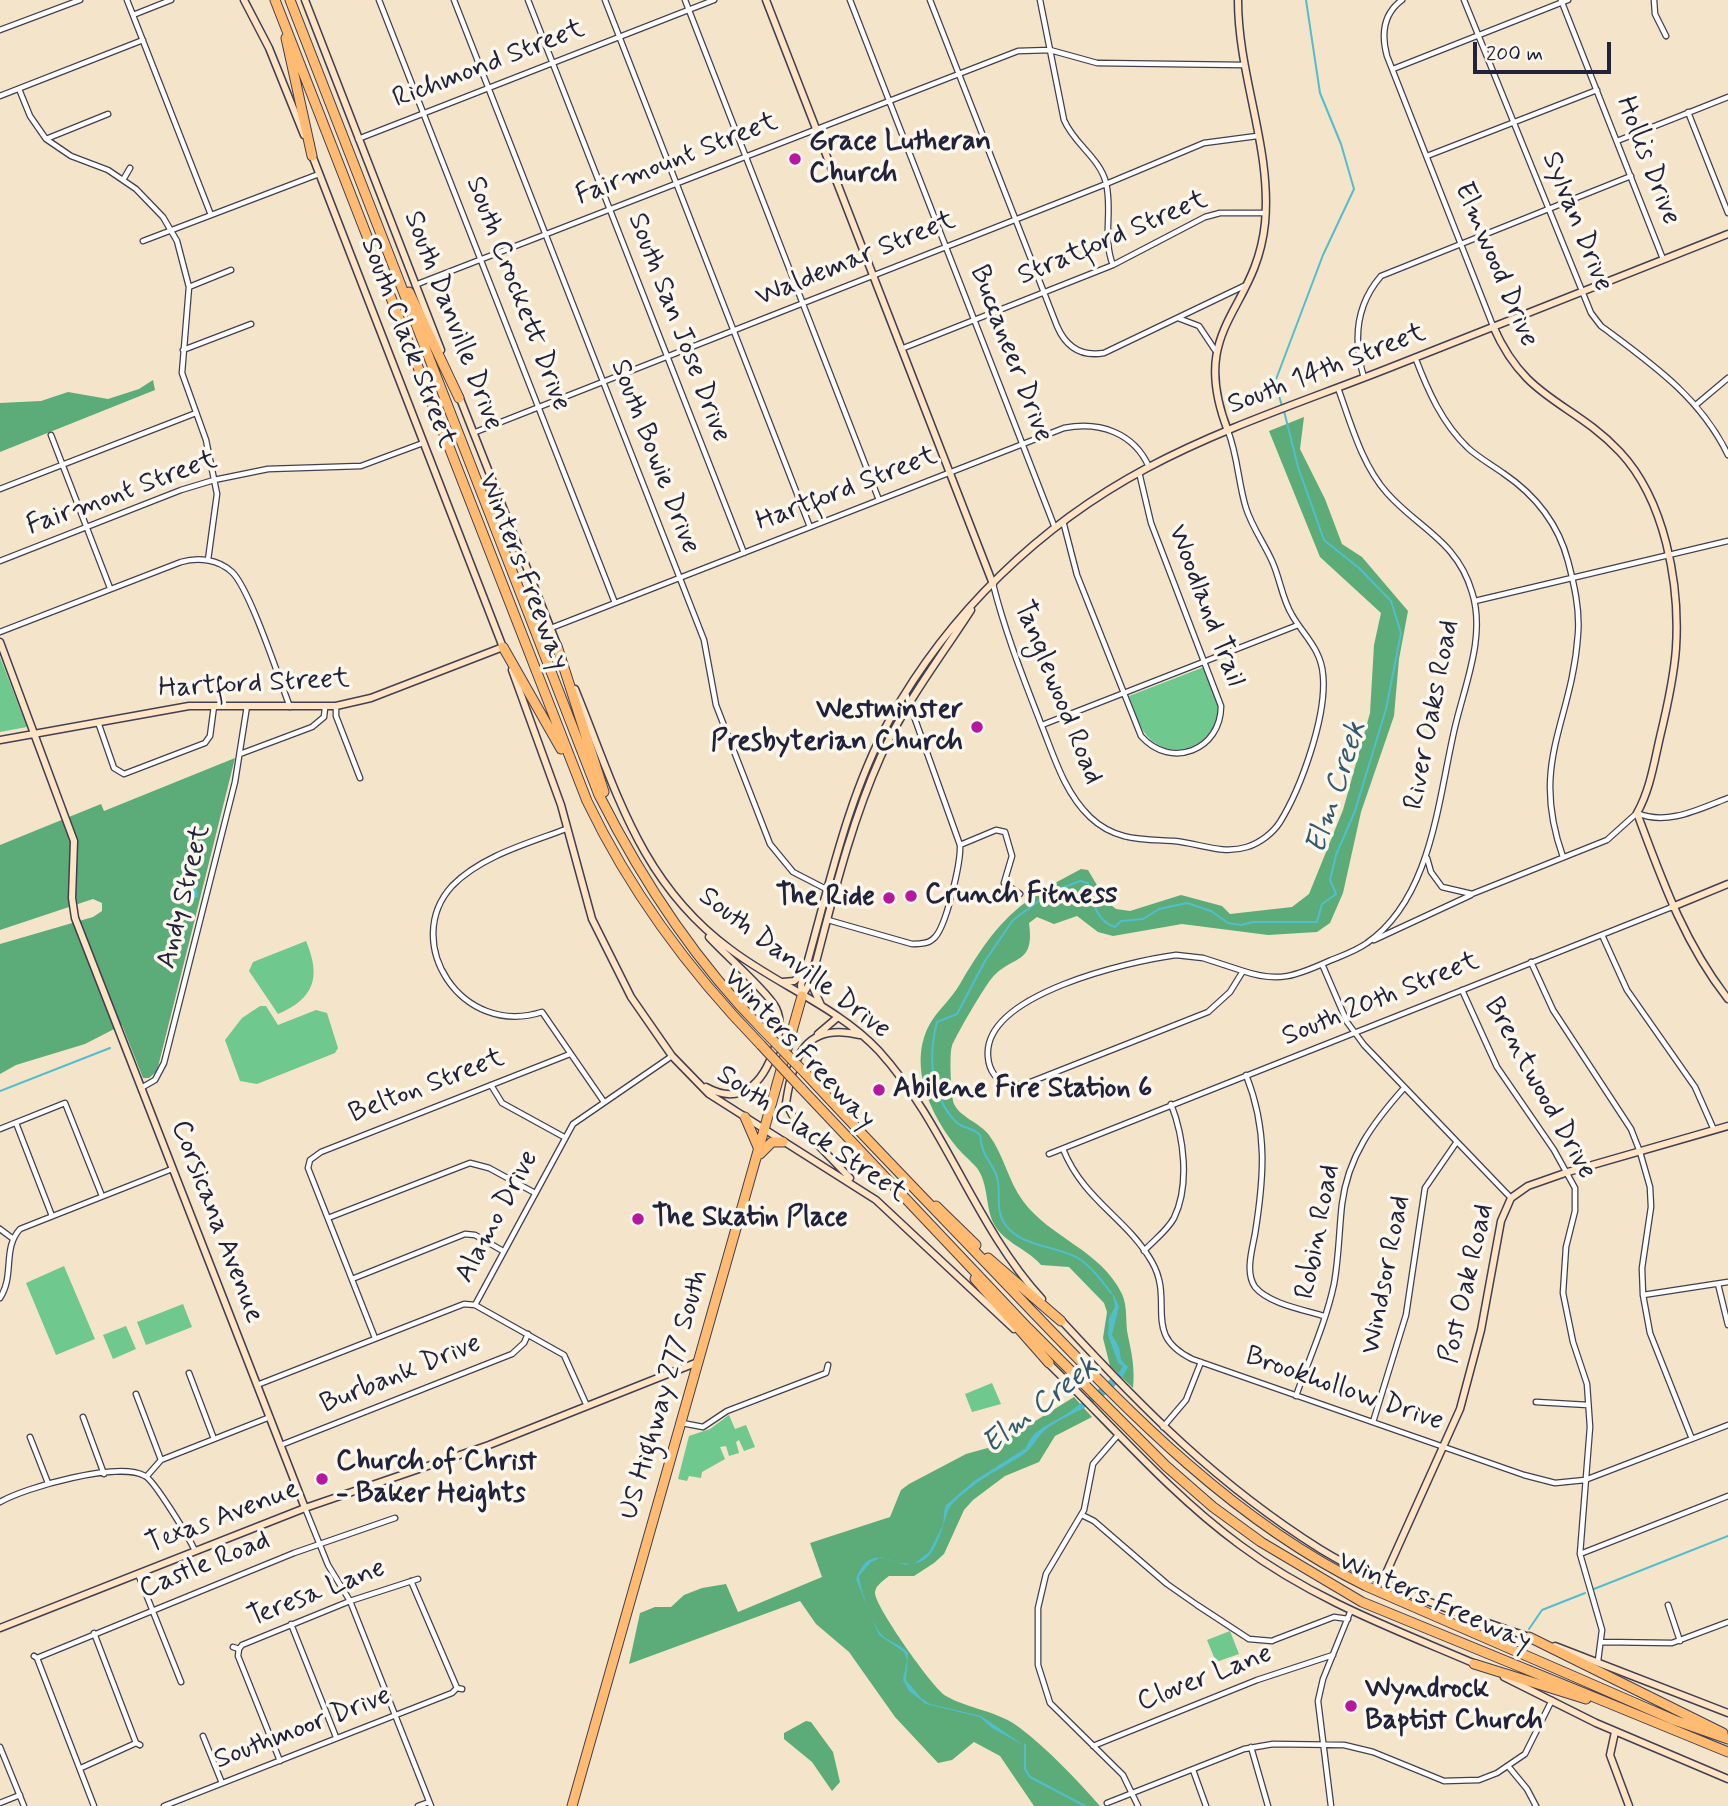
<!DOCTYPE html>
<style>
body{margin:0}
#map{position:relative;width:1728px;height:1806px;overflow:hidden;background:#f4e4ca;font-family:Mynerve,sans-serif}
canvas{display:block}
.scale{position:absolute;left:1473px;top:42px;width:138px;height:32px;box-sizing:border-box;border:4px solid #22223b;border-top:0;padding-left:9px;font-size:21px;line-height:24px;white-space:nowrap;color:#22223b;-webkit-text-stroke:5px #fbf7ec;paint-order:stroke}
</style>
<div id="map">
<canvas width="1728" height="1806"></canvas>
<div class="scale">200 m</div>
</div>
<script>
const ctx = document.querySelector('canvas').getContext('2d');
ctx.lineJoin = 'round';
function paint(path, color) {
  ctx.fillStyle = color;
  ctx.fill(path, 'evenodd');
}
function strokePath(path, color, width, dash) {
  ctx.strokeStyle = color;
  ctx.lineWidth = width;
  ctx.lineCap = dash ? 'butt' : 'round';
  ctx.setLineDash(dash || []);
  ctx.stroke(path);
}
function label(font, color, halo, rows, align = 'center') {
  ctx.font = font + ' Mynerve,sans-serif';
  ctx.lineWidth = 7;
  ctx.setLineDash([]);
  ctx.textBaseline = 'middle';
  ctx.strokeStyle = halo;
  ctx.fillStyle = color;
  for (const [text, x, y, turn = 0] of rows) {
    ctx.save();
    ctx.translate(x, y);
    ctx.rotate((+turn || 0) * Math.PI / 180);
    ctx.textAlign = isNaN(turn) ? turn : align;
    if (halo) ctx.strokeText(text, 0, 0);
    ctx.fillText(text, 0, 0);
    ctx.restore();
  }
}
paint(new Path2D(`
 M0,657L27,727L0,732Z
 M1204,667C1209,679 1218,694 1218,708C1218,742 1178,763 1151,740C1139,730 1135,711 1129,696Z
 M306,941C321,977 315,998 278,1014L249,971L253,962Z
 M260,1006H266L278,1025L316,1010L327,1013L338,1048L335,1053L257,1084L240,1081L225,1040L242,1018Z
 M64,1266L95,1339L56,1355L26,1283Z
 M183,1304L192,1327L146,1345L137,1322Z
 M126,1326L136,1349L113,1359L103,1335Z
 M992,1383L1001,1404L972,1412L965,1394Z
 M729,1415L735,1429L746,1425L755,1447L744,1451L739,1440L736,1442L739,1453L729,1456L726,1446L720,1447L725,1459L702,1472L701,1478L689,1476L687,1481L678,1479L689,1436L710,1429Z
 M1230,1631L1239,1654L1216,1662L1207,1640Z`), '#6fc88e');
paint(new Path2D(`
 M153,380L155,390L0,452V403L41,401L68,392L108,399L139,389Z
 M1304,417L1300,449L1325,499L1342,544L1362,557L1408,611L1399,659L1394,716L1361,812L1343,893L1330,923L1317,932L1268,935L1182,924L1113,936L1098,932L1077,916L1054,924L1037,917L1029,923C1035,966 1013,954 992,978C986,984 955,1037 952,1046C949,1053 951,1097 954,1104C960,1117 980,1123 989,1135C1004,1155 1008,1181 1023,1201C1050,1238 1101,1250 1122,1294C1128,1307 1125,1323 1128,1336C1132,1354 1135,1370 1133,1388L1110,1366L1103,1338L1107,1312L1104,1303L1069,1267L1041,1265C1028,1249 1004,1243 994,1224C985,1207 989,1185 977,1168C970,1160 961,1153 955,1145C929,1112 907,1062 931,1022C939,1009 952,998 960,984C998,920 1016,903 1081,869L1088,870L1107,902L1116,909L1130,911L1181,895L1222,906L1230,914L1292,907L1309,894L1343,810L1370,713L1374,645L1381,613L1320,557L1269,431Z
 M235,758L157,1071L149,1078H143L122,1025L85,1044L16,1065L0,1074V944L93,917L102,911V903L93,899L0,930V845L101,804L104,811Z
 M1074,1397L1092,1417L1055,1436L1039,1462L1005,1476L973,1500L964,1510L944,1554L934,1563L914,1576H889C884,1580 876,1585 875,1592C873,1604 934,1690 946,1696C968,1709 999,1711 1020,1728C1049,1750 1076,1779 1100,1806H1034L1000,1756L974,1742L952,1760L938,1763L895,1717L849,1652L816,1624L800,1601L629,1664L640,1613L655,1607H671L684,1595L702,1588L726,1584L738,1612L822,1577L810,1543L890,1517L901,1490L909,1484L966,1454L995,1446Z
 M806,1721L811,1722L833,1752L840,1782L832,1791L812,1762L784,1739V1733Z`), '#5bac79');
paint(new Path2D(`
 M183,880L197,889L198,897L191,900L175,896L173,886Z
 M1112,1292L1119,1306L1112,1335L1119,1347L1121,1360L1128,1367C1110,1403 1077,1408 1049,1427C1038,1434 1034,1447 1024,1454C1008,1465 990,1473 974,1485C967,1491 951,1502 948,1511C935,1550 931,1577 882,1557L871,1562L859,1576C860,1589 873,1624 881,1634C889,1643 900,1643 908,1653L906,1680L921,1698L930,1704L981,1716L1025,1746L992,1728L980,1717L926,1704L909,1691L903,1680L907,1660L904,1652L879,1635L856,1579C867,1549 883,1557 906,1565L915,1563L929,1552L943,1525L945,1506L974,1481L1026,1448C1034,1426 1056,1423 1072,1410C1088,1398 1104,1385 1120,1371L1123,1366L1118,1363L1108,1335L1109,1319L1115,1306Z`), '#52becc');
strokePath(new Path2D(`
 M1282,406L1275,382L1323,255L1354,189L1341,144L1320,93L1306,0
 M0,1091L110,1048
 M1111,1293C1103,1282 1091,1266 1078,1258C1055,1245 1017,1247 1003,1221C995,1206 1002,1189 996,1174C988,1156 983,1158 980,1135C973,1127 963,1129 956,1122C930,1095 928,1057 937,1022L957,1014L985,961L1013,920L1051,892L1080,881L1088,883C1093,900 1095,921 1115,927L1121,921L1143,919L1159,909L1187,903L1211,911L1228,923L1241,925L1253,922H1317L1322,904L1336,894L1330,880L1336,855L1355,811L1386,709L1401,633L1391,601L1359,568L1324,540L1298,467L1284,411
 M1594,1589L1728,1536
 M1529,1629L1542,1610L1585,1593
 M1025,1745V1769L1030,1777L1085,1806`), '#52becc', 2);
const street = new Path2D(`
 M127,0L211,215
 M379,0L615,603
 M454,0L704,640L716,705L770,844L793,872L828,890L831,900
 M528,0L744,553
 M605,0L810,527
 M685,0L879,500
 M850,0L1055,528
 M930,0L1057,326C1066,347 1081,357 1104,353L1244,286
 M1040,0L1064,120C1074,144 1100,158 1106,183C1113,211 1102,238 1113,265
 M1402,0C1383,14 1381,34 1387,56L1493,326
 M1464,0L1591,313L1601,326C1652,364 1700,397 1728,455
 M1561,0L1663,259
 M1654,0L1655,14L1666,36
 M133,15L171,0
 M0,30L80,0
 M1393,69L1568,0
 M19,89L30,116L46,139L71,156L108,170L136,189L163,217L177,241L189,287L182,373L206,440L217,494L208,560
 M0,96L143,40
 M1688,112L1728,213
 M46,139L108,114
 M358,139L714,0
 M1617,141L1728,97
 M1427,156L1597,90
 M123,180L130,168
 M143,241L319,174
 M415,285L1018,51L1050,50L1097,63L1243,65
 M189,287L231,270
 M1178,318L1199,326L1215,350
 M901,349L1113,265L1205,217L1220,213H1266
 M183,350L251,324
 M1415,357C1428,391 1442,423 1468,448C1479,458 1492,465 1503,473C1534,494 1558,523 1568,561C1574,584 1580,609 1578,634C1572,724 1529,761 1563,857
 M1364,378C1353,341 1355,306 1381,276L1631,176
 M1697,404L1728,378
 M473,433L1106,184L1204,143L1257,136
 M51,435L110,588
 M0,489L196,413
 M1063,521L1077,575L1141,736C1171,770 1221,750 1221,706L1151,523L1139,472
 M0,561L181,490L214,480L268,469L361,466L423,443
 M993,584C1005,632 1023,677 1041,724C1054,756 1064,792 1090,817C1115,841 1142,839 1174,841C1199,843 1221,855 1247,847C1260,843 1273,833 1280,822C1301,788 1327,716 1323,675C1321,649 1304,636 1292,615C1282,599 1280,578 1272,561C1264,543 1252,527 1246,508C1238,482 1238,457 1228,431
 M1475,601L1728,541
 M551,628L1064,428C1100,421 1134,433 1149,467
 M0,632L181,562C198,557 218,559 232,572C250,589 279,679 290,707
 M336,706V716L360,778
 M98,722L114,768L124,774L205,743L210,736L214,706
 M1042,725L1298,625
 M240,754L312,727L324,717L325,708
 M566,829C529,843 481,856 452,886C401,942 461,1038 542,1012L604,1102
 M960,845L996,830L1005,832L1012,856L1004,883L1020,894
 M1427,858L1431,872L1442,887L1472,894L1607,840L1637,813C1667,826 1699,809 1728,798
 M828,920L912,944C919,944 928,944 933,939C946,930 961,861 960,845L906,694
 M1602,935L1627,990L1695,1087L1714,1130
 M1374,940L1471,895
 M1176,955L1203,958L1243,971L1230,992L1208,1012L1028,1083L1009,1086C996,1080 989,1071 988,1057C982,994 1131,961 1176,955Z
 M1531,962L1553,1010L1631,1129L1640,1152L1650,1187L1651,1207L1642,1268L1643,1295L1650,1333L1692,1439
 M1322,964L1347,1022L1364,1045L1511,1198
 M1243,971C1278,983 1296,976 1329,961C1341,956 1356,951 1367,943C1432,898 1438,799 1455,727C1465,684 1486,636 1472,592C1457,541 1419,529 1387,493C1362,465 1351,424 1338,388
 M1462,990L1497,1067L1554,1150L1575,1188V1211L1566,1247L1563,1293L1573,1342L1587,1384L1590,1427L1580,1554L1602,1630L1598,1661
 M1246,1075C1268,1130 1264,1178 1255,1234C1252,1250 1245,1273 1255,1287C1269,1304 1305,1310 1324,1316
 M491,1085L502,1103L564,1137
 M141,1088L155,1080L164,1063L235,782L247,706
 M16,1123L52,1216
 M0,1129L65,1103L102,1196
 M1063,1149C1084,1201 1127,1218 1152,1262C1175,1302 1141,1334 1192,1359L1524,1475L1555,1483L1585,1480L1728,1425
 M1049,1154L1672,907
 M328,1218L470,1163L489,1168L535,1193
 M0,1229L12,1238
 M1144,1251C1154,1240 1167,1231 1174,1218C1190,1185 1184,1137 1171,1104
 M352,1279L465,1234L475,1235L503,1251
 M1718,1284L1728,1325
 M1643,1295L1728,1282
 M0,1298C15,1275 2,1249 20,1229L172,1169
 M475,1305L564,1355L587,1406
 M375,1338L308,1168L310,1160L321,1152L570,1054
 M189,1373L214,1439
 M257,1385L464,1304L475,1305L573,1124L672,1056
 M136,1394L161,1460
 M1296,1396C1309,1359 1326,1322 1334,1284C1339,1257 1339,1230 1342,1204C1348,1156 1373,1123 1404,1088
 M1536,1402L1588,1405
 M83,1417L104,1474
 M1373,1422L1406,1315L1425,1188L1456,1143
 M682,1423L703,1427L727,1411L826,1373L828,1365
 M1163,1427L1186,1400L1201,1362
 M1118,1435L1093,1464L1084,1510L1046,1574L1038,1608V1665L1050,1703L1123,1775L1138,1806
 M30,1437L48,1483
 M281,1445L512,1354L524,1343L528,1334
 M147,1476L161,1460L270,1417
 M0,1502C26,1487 119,1461 145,1476C154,1480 190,1539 195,1551
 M305,1508L328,1565L350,1601L431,1806
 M1082,1515L1094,1521L1167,1584L1197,1605L1249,1639L1272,1641
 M1580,1554L1728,1496
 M138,1574L181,1682
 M411,1581L457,1688L462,1689
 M1668,1605L1680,1641
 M291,1624L336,1737
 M94,1633L136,1743
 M1274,1640L1334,1617L1348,1619
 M1602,1642L1672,1643L1728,1622
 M233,1647L239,1649L242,1645L350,1601L418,1579
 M239,1649L238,1656L280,1761
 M34,1656L37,1658L294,1553L395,1518
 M37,1658L94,1806
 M203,1736L222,1783
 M1093,1746L1257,1680L1333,1655
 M0,1747L24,1806
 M1251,1747L1268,1806
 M1508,1766L1527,1789L1536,1806
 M81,1768L136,1743L140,1745
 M1193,1770L1206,1806
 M0,1803L20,1795
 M1107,1803L1244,1749L1273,1744L1344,1745L1373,1752L1444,1781L1479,1780L1497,1773L1525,1754L1552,1700
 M164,1806L452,1693L457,1688
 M418,1806L429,1802
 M1331,1806L1318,1701L1323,1679L1351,1610`);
const secondary = new Path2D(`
 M244,0L269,48L304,135
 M305,0L441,350
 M766,0L993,584
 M312,155L504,650
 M1493,326C1526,402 1571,400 1620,452C1665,500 1680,584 1676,648C1674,678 1667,708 1660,737C1654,763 1650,790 1637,813C1662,880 1684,943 1728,999
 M459,396L558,647
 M1228,431C1187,326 1256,313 1265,223C1272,148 1238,76 1238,0
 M0,642L74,841L72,898L75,918L305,1508
 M512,670L561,805L592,919L631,997L672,1056L709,1094L876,1200L1014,1329
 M575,689C616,789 639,882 730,949C777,985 838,1007 879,1051C946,1125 974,1225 1042,1299
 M0,740L189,706H336L371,698L503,647
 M1672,907L1728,884
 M783,982L794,981L803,973
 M811,983L821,1005
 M802,996L801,985C827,896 845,801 890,719C949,613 1040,525 1147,468C1224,427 1308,400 1389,368C1502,323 1615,278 1728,234
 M802,996L811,981C831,906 849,827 881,756C905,703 940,658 971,610
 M818,1034L838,1017
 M706,1087C742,1107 763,1082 774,1050C779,1036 783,1023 776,1008C768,992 723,953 709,937
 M850,1178L796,1122L786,1103C793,1056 805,1022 860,1035
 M1061,1320C1142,1408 1218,1485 1320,1549C1385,1589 1460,1614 1532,1638
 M1046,1361C1110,1423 1168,1492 1240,1545C1314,1600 1394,1629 1478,1665
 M1383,1580L1460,1409L1481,1330L1501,1221L1511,1198L1528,1186L1568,1172L1728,1126
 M0,1628L305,1508L489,1445L698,1362
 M1555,1646L1728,1713
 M1504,1677L1596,1723L1728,1779
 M1615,1732L1610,1755L1629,1806`);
const highway = new Path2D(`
 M275,0L587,801C631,893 690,972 761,1045
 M290,0L599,795C643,882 694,960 762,1029
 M286,38L312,156
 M409,292L459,398
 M557,646L604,792
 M503,647L561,749
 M806,1074C879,1153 955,1230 1029,1308C1131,1414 1232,1520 1366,1586L1674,1720L1728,1739
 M801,1088L1028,1328L1166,1466L1213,1507L1261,1542L1362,1602L1728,1752
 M745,1117L758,1147
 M760,1154L772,1142H783
 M936,1206L976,1245
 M988,1258L1061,1321
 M975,1279L1049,1363
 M1529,1637L1723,1733
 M1474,1664L1586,1699
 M572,1806L802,996`);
strokePath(street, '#423f50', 7);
strokePath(secondary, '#423f50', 9);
strokePath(highway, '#423f50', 11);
strokePath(street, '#fff', 4.5);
strokePath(secondary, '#ffe4c6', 6);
strokePath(highway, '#febb71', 9);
const highwayBridge = new Path2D(`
 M762,1029L806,1074
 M761,1045L801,1088`);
strokePath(highwayBridge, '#423f50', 11, []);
strokePath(highwayBridge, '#febb71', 9);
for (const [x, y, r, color] of [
 [795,159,7,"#b5179e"],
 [977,727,7,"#b5179e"],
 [911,896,7,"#b5179e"],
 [889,898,7,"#b5179e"],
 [879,1090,7,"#b5179e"],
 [638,1219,7,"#b5179e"],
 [322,1479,7,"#b5179e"],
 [1351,1706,7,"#b5179e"]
]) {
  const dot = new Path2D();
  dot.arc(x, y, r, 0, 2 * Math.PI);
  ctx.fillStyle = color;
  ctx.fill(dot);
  strokePath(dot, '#fbf7ec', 2.5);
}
label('28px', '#22223b', '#fbf7ec', [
 ["Richmond Street",489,65,-21],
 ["Fairmount Street",677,160,-21],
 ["Hollis Drive",1647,161,69],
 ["Sylvan Drive",1576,222,68],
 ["Stratford Street",1113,239,-23],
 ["Waldemar Street",856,260,-22],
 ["Elmwood Drive",1495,265,67],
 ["South Crockett Drive",517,294,69],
 ["South Danville Drive",452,321,69],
 ["South San Jose Drive",678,328,69],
 ["South Clack Street",407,343,69],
 ["Buccaneer Drive",1010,354,69],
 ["South 14th Street",1327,370,-21],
 ["South Bowie Drive",654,457,69],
 ["Hartford Street",847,490,-21],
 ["Fairmont Street",122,494,-20],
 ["Winters Freeway",522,572,69],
 ["Woodland Trail",1205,606,69],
 ["Hartford Street",254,685,-3],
 ["Tanglewood Road",1057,693,68],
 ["River Oaks Road",1433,715,-79],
 ["Andy Street",185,897,-76],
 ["South Danville Drive",794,964,37],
 ["South 20th Street",1381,1000,-22],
 ["Winters Freeway",798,1050,47],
 ["Belton Street",427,1087,-21],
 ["Brentwood Drive",1539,1089,61],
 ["South Clack Street",811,1135,34],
 ["Alamo Drive",498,1217,-62],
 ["Corsicana Avenue",216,1222,69],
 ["Robin Road",1319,1232,-79],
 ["Windsor Road",1387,1275,-79],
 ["Post Oak Road",1468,1284,-77],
 ["Burbank Drive",401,1375,-22],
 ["Brookhollow Drive",1344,1390,19],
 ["US Highway 277 South",665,1395,-74],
 ["Texas Avenue",223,1518,-21],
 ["Castle Road",205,1566,-22],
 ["Teresa Lane",317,1594,-21],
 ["Winters Freeway",1434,1603,24],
 ["Clover Lane",1205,1679,-21],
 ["Southmoor Drive",303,1729,-21]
]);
label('bold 28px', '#22223b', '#fbf7ec', [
 ["Grace Lutheran",809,143],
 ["Church",809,175],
 ["Westminster",963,711,"right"],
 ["Presbyterian Church",963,743,"right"],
 ["Crunch Fitness",925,896],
 ["The Ride",875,898,"right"],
 ["Abilene Fire Station 6",893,1090],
 ["The Skatin Place",652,1219],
 ["Church of Christ",336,1463],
 ["- Baker Heights",336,1495],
 ["Wyndrock",1365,1690],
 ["Baptist Church",1365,1722]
], 'left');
label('italic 30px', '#33596e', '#fbf7ec', [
 ["Elm Creek",1338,788,-72],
 ["Elm Creek",1041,1407,-38]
]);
</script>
